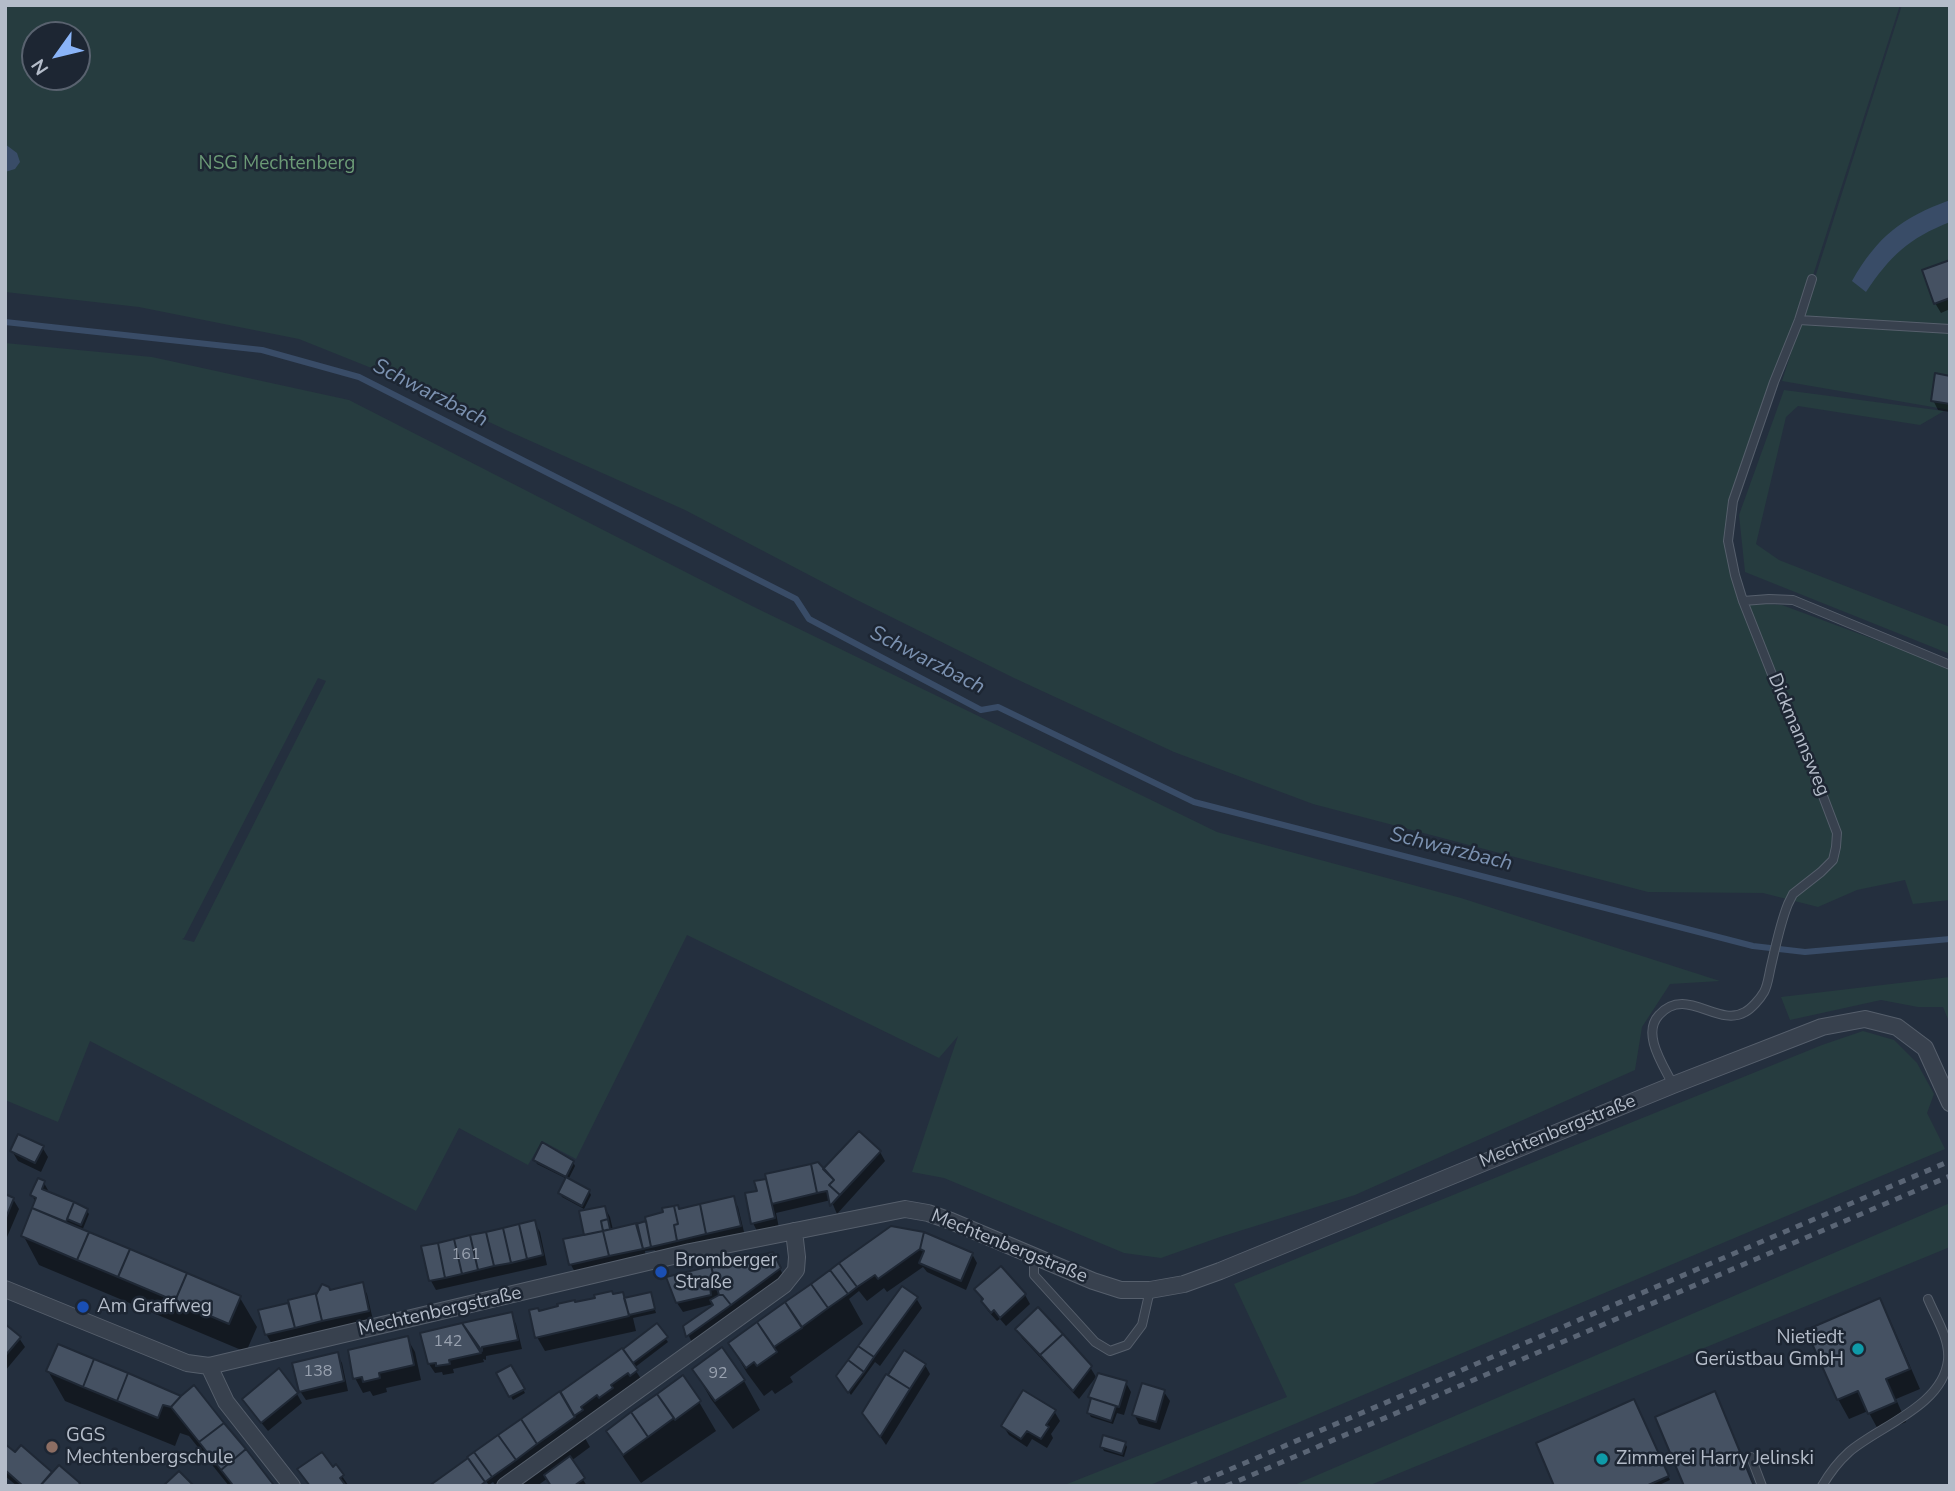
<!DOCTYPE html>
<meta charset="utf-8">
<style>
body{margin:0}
#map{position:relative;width:1955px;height:1491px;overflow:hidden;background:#242f3e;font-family:"Nunito Sans",sans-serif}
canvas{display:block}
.frame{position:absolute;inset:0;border:7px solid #b4bcc9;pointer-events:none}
.north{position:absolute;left:21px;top:21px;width:70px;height:70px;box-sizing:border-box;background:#1d2633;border:2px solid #59626f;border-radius:50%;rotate:236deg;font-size:19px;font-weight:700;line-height:28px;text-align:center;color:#b4bcc9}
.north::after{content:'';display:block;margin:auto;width:24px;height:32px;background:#8ab4f8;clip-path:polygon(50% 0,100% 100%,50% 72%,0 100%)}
</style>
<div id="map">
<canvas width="1955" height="1491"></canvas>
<div class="frame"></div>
<div class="north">N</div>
</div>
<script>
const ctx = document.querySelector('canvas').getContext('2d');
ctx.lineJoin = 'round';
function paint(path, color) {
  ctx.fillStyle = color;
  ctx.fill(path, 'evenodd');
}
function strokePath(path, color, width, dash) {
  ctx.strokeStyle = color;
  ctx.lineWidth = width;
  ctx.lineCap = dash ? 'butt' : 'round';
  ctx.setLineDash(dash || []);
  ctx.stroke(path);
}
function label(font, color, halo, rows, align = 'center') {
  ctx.font = font + ' "Nunito Sans",sans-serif';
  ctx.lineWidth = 5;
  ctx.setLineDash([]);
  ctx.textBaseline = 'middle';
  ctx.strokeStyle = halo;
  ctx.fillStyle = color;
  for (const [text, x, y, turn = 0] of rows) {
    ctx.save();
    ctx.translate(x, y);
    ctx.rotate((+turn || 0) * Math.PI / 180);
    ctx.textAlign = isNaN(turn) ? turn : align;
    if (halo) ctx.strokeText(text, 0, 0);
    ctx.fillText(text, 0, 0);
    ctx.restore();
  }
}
paint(new Path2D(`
 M5,5H1900L1779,381L1732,501L1724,541L1746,603L1782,605L1908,652L1950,670V900L1913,904L1905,880L1857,890L1818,907L1763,893L1648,892L1313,804L1174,752L1014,678L853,598L685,510L506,430L394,377L299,339L139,307L5,292ZM35,35H77V77H35Z
 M1902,5H1950V410L1782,381Z
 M5,343L152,357L349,400L752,606L1217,832L1461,898L1720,981L1670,984L1642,1027L1635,1070L1355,1195L1220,1237L1161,1258L1124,1253L944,1178L912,1172L958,1036L939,1058L687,935L576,1159L542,1141L528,1165L459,1128L416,1211L90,1041L58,1122L5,1100ZM318,678L326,681L194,942L182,939L184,938Z
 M1784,390L1944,411L1920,425L1798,406L1786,417L1756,544L1779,560L1950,627V654L1745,572L1739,515Z
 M1950,977V1024L1943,1007H1918L1881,1000L1790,1020L1781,997Z
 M1863,1031L1894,1040L1917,1063L1934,1094L1927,1113L1945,1149L1148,1486H1062L1287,1397L1234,1284L1822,1045Z
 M1950,1203V1247L1368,1486H1292Z`), '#263c3f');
paint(new Path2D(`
 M5,144L17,153L20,162L15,169L5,172Z
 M1950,200V222C1909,238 1890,256 1866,292L1852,281C1878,236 1901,218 1950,200Z`), '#394c67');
paint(new Path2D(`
 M1950,262V309L1941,313L1935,303Z
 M1950,378V412L1938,410L1933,400Z
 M42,1147L48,1157L41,1172L18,1161L12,1151Z
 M880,1152L885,1161L837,1214L831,1200L776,1213L779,1228L758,1233L753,1223L759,1192L756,1183L824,1170Z
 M535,1160L573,1162L575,1166L568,1180L589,1191L591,1195L584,1209L562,1197L560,1193L567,1179L537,1164Z
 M44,1183L49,1192L86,1210L89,1214L82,1231L240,1298L257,1327L246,1352L39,1265L23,1235L36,1203L32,1195Z
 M5,1196L13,1199L19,1209L7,1237L5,1236Z
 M733,1198L738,1207L745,1236L658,1255L655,1250L645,1251L646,1258L576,1274L571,1265L565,1241L586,1236L605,1208L610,1217L613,1230L635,1225L679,1210Z
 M534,1222L540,1232L547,1265L436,1290L431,1281L423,1248Z
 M892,1228L972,1254L977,1263L966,1290L927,1272L923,1267L887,1292L884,1288L867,1301L859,1291L849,1299L863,1324L790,1377L793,1382L775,1394L772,1390L764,1396L747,1373L730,1344Z
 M772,1254L788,1284L693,1345L685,1327L717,1303L683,1312L677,1303L710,1268L714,1274Z
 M362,1284L367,1294L373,1320L272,1344L266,1334L260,1311L291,1304L290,1301Z
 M976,1289L1025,1295L1030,1304L1006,1326L1000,1319L997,1321L988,1311Z
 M622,1294L626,1299L650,1294L656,1313L633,1318L636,1331L545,1351L537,1337L539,1312Z
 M916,1298L922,1308L880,1366L875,1362L851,1395L841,1381Z
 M1879,1300L1890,1320L1920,1389L1896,1399L1906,1422L1880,1433L1868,1411L1849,1419L1838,1399Z
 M511,1314L516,1324L522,1349L486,1356V1360L483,1359L484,1362L453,1369L454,1373L443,1375L442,1372L435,1373L429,1364L422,1334Z
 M5,1326L19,1338L25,1347L5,1371Z
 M657,1326L668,1342L634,1368L645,1385L581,1431L590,1447L571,1461L587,1486H552L548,1478L537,1486H496L493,1482L489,1485L484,1479L482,1480L485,1486H432L623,1352Z
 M1017,1329L1090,1367L1096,1377L1079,1399L1022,1338Z
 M407,1338L415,1352L421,1380L386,1388L387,1392L373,1396L370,1391L363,1393L355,1378Z
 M904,1352L925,1365L930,1374L886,1445L864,1413Z
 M337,1354L342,1363L348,1391L306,1400L300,1391Z
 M511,1367L525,1393L513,1400L498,1374Z
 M694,1370L744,1381L760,1410L733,1429L711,1399Z
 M48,1371L181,1398L194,1388L272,1486H229L189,1436L180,1433L175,1446L65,1401Z
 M1126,1383L1131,1392L1124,1415L1117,1413L1113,1424L1091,1417L1088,1412L1092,1401L1090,1397Z
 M1164,1392L1170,1401L1160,1430L1139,1424L1134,1414Z
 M297,1394L302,1403L268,1431L250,1409Z
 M699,1402L716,1431L641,1483L625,1460L608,1431Z
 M1636,1406L1670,1480L1657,1486H1556Z
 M1054,1411L1060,1421L1051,1434L1053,1438L1047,1448L1032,1439L1027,1447L1009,1435L1003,1426Z
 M1125,1443L1127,1447L1124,1457L1104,1451L1102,1447Z
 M5,1447L15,1455L21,1447L52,1474L80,1486H17L5,1476Z
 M332,1469L342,1476L348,1485L310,1486Z`), '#0007');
strokePath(new Path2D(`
 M5,322L262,350L359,377L796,599L809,619L981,710L998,707L1194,802L1753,946L1805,952L1950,939`), '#394c67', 6);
const building = new Path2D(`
 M1950,260V298L1934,304L1922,270Z
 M1935,373L1950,376V404L1931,401Z
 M859,1131L881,1151L840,1195L829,1185L834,1180L823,1169Z
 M18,1134L44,1146L35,1163L10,1151Z
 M542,1142L574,1161L566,1177L533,1160Z
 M818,1162L834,1180L829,1185L840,1195L830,1206L827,1191L817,1193L811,1164Z
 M811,1164L817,1193L772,1204L765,1174Z
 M566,1177L590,1190L582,1206L558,1193Z
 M38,1178L45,1181L42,1189L74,1202L66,1222L32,1208L36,1198L30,1195Z
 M766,1179L775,1218L751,1224L745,1193L757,1191L754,1181Z
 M5,1194L14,1198L5,1220Z
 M734,1196L741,1226L706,1234L700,1204Z
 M74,1202L88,1209L81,1225L67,1219Z
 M700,1204L706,1234L677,1241L674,1225L678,1224L674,1206L678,1205L679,1209Z
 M605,1206L608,1219L601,1221L603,1231L584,1235L579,1211Z
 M674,1206L678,1224L674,1225L677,1241L651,1247L645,1217L663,1212L662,1208Z
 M32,1208L89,1232L77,1260L21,1236Z
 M608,1219L610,1229L603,1231L601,1221Z
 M535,1220L543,1255L527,1259L519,1224Z
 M646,1221L651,1247L643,1249L636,1224Z
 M637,1223L643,1249L609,1256L603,1231Z
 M519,1224L527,1259L511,1263L503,1228Z
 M891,1226L924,1232L920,1249L878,1279L875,1275L857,1287L839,1263Z
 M503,1228L511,1263L494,1266L486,1232Z
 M603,1231L609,1256L569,1265L563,1239Z
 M89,1232L130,1249L118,1277L77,1260Z
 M486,1232L494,1266L478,1270L470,1235Z
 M924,1232L973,1253L961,1281L919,1263L924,1251L920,1249Z
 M470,1235L478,1270L462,1274L454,1239Z
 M454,1239L462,1274L445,1278L438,1243Z
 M438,1243L445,1278L429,1281L421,1246Z
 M130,1249L187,1273L175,1301L118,1277Z
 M773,1252L781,1268L731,1305L723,1295H719L711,1266Z
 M839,1263L857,1287L848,1294L830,1270Z
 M711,1266L716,1286L710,1287L711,1295L676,1303L666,1277Z
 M1001,1266L1026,1294L1000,1318L994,1310L991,1313L981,1301L983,1299L974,1289Z
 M830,1270L848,1294L828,1308L811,1284Z
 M187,1273L241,1296L229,1324L175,1301Z
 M363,1282L369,1311L322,1321L316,1295L322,1284L329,1287L330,1290Z
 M811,1284L828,1308L802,1327L785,1302Z
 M902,1286L918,1297L874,1357L858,1346Z
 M612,1291L613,1294L623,1292L629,1316L535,1338L529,1310L538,1308L539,1311L558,1306L557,1304L575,1300V1302L595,1298L594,1295Z
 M651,1292L655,1309L629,1315L624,1298Z
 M317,1293L316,1295L322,1321L295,1328L288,1300Z
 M719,1295H723L731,1305L686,1337L683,1326L713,1305L710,1300Z
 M1880,1298L1910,1369L1886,1379L1896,1402L1868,1414L1858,1391L1837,1400L1806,1330Z
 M785,1302L802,1328L774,1347L757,1322Z
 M288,1303L295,1328L265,1335L258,1310Z
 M1038,1307L1063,1334L1040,1355L1015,1329Z
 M512,1312L518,1340L482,1347V1351L462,1323Z
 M757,1322L777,1352L757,1366L754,1362L746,1368L728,1343Z
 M462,1323L481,1353L449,1360L450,1364L436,1366V1363L428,1364L420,1333Z
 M657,1323L668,1337L633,1363L623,1349Z
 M5,1324L21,1337L5,1356Z
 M1063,1334L1092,1366L1073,1391L1040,1355Z
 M408,1336L414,1365L379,1373L380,1378L363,1382L362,1377L353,1379L348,1350Z
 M58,1344L94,1359L83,1387L46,1371Z
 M858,1346L874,1357L864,1372L848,1360Z
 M722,1347L745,1380L715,1401L692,1369Z
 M622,1348L638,1370L630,1376L628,1373L611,1385L613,1388L599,1398L597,1395L581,1407L583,1410L574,1416L560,1392Z
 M904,1350L926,1364L910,1389L888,1375Z
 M338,1352L344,1381L299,1392L292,1363Z
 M94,1359L128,1373L117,1401L83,1387Z
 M848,1360L864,1372L848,1393L836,1376Z
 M511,1365L525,1389L509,1397L496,1373Z
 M279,1368L298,1393L261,1423L242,1399Z
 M128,1373L181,1396L171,1407L163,1405L158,1418L117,1401Z
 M1098,1373L1127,1381L1119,1407L1088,1397Z
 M886,1374L910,1389L880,1437L862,1413Z
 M683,1375L701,1401L675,1420L657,1394Z
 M1142,1383L1165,1390L1156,1422L1132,1415Z
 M194,1385L224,1423L199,1442L171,1407L181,1396Z
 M1023,1390L1056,1410L1046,1425L1049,1427L1041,1439L1027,1431L1021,1439L1001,1426Z
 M560,1391L575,1417L537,1444L521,1419Z
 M1715,1391L1754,1486H1684L1655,1417Z
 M657,1394L674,1418L648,1437L631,1412Z
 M1091,1398L1116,1406L1111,1421L1087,1413Z
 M1634,1399L1669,1476L1646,1486H1554L1536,1443Z
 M631,1412L648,1437L623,1455L606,1431Z
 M521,1419L537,1444L516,1460L498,1435Z
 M224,1423L246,1449L221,1470L199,1442Z
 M498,1435L516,1460L492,1477L474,1452Z
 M1103,1435L1126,1442L1122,1454L1100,1447Z
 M5,1444L15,1452L21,1445L52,1472L40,1486H23L5,1470Z
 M246,1449L273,1484L271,1486H230L232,1484L221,1470Z
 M322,1452L333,1467L336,1464L344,1475L340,1478L346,1486H310L297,1469Z
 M474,1452L492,1477L485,1482L467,1457Z
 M570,1456L585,1478L574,1486H551L544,1475Z
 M468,1458L485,1482L480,1486H429Z
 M59,1465L80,1483L78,1486H40Z
 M179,1471L194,1486H163Z`);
paint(building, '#455162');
strokePath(building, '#1f2835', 2);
const lane = new Path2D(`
 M1799,320L1950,329
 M1743,601L1769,599L1793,600L1950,665
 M1673,1085C1664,1066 1641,1034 1659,1015C1686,985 1718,1028 1745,1012C1751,1009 1760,999 1764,992C1768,985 1769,974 1771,966C1776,945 1780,924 1788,904L1793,894L1821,872L1833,860L1836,847L1837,833L1815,775L1777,687L1743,601L1735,575L1728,541L1733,501L1774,382L1799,320L1812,279
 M1034,1255V1275L1095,1342L1110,1351L1127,1345L1142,1325L1150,1290
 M1751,1457L1762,1486
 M1822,1486C1829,1474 1839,1461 1849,1452C1879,1426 1943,1406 1948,1360C1950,1339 1936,1318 1928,1299`);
const street = new Path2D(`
 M5,1289L187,1363L209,1366L690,1252L905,1209L928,1213L951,1221L1093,1281L1121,1290H1150L1184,1284L1220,1271L1673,1085L1822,1027L1865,1019L1897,1027L1925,1048L1950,1103
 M209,1366L226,1402L292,1486
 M505,1486L784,1285L796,1270L797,1257L794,1231`);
strokePath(lane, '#565f6c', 10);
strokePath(street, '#565f6c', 18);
strokePath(lane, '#38414e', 8);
strokePath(street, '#38414e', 16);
strokePath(new Path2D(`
 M1191,1486L1950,1161
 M1226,1486L1950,1176`), '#5a6575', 5, [7, 7]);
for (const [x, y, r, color] of [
 [661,1272,7,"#1a4fb4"],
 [83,1307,7,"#1a4fb4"],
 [1858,1349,7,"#0f9aa8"],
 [52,1447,7,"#8d6e63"],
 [1602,1459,7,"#0f9aa8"]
]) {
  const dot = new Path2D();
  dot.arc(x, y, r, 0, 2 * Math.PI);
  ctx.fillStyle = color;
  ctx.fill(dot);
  strokePath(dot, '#1d2633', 2.5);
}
label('16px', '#98a1af', null, [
 ["161",466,1255],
 ["142",448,1342],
 ["138",318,1372],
 ["92",718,1374]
]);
label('19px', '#6b9a76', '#1d2633', [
 ["NSG Mechtenberg",277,164]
]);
label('19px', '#b4bcc9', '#1d2633', [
 ["Dickmannsweg",1798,735,67],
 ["Mechtenbergstraße",1558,1132,-22],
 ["Mechtenbergstraße",1009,1247,22],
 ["Mechtenbergstraße",440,1312,-13]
]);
label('19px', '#b4bcc9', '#1d2633', [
 ["Bromberger",675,1261],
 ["Straße",675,1283],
 ["Am Graffweg",97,1307],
 ["Nietiedt",1844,1338,"right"],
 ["Gerüstbau GmbH",1844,1360,"right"],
 ["GGS",66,1436],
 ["Mechtenbergschule",66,1458],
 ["Zimmerei Harry Jelinski",1616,1459]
], 'left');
label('italic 21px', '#7c92b1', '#1d2633', [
 ["Schwarzbach",430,394,27],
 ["Schwarzbach",927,661,27],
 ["Schwarzbach",1451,850,14]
]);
</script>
